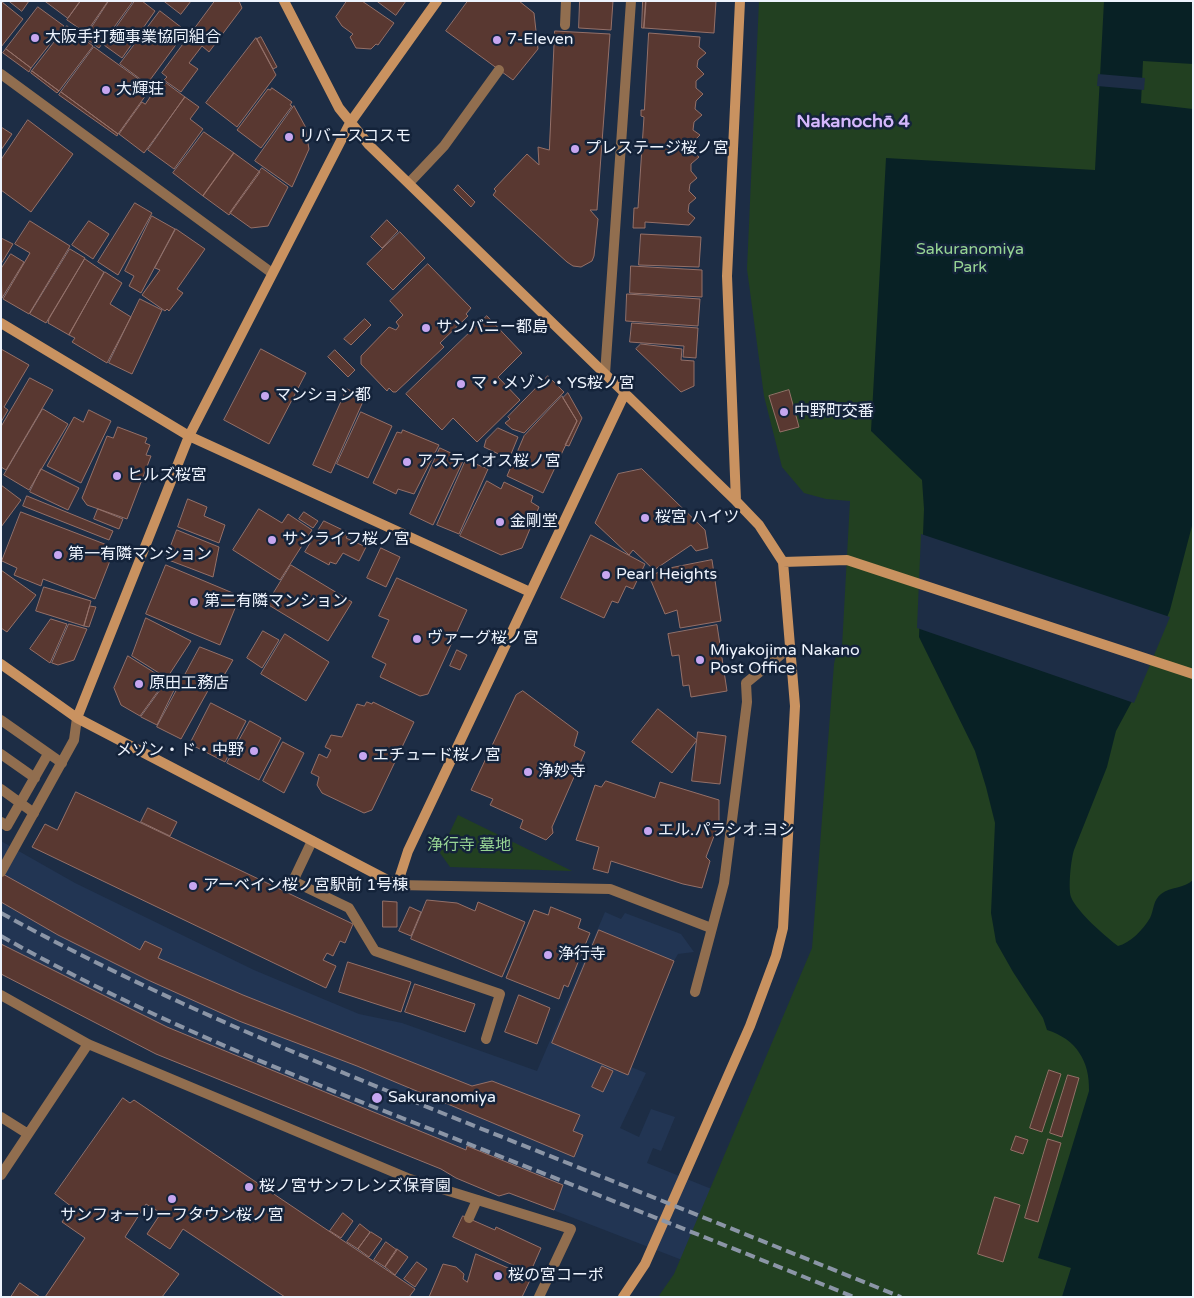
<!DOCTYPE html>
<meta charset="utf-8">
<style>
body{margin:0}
#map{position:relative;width:1194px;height:1298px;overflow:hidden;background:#1d2d45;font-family:"Varela Round",sans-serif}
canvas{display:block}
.frame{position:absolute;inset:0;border:2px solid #edf3fd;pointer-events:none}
</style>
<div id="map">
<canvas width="1194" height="1298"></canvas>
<div class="frame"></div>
</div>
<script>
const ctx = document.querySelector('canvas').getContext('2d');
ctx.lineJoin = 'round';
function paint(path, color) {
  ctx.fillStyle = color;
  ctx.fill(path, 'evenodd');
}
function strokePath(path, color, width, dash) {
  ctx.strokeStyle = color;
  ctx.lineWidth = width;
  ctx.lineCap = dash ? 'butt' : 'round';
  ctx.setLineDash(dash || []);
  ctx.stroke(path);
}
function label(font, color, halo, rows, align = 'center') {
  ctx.font = font + ' "Varela Round","Noto Sans JP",sans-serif';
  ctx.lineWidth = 5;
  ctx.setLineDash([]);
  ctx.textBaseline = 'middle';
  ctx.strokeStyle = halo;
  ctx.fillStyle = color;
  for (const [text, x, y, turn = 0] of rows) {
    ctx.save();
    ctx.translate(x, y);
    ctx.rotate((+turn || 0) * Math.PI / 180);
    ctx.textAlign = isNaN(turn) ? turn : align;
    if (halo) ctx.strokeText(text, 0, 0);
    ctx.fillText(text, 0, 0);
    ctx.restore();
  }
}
paint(new Path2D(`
 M1,841L75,883L254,970L359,1014L402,1023L537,1071L605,912L621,919L625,913L681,934L694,952L678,954L674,961L631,1067L646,1073L620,1128L639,1137L651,1109L675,1117L661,1151L653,1148L647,1163L724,1194L695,1265L509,1193L499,1196L456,1178L441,1169L1,974Z`), '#223553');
paint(new Path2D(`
 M759,1H1193V883L1062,1297H658L674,1274L812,948L834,664L836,655L842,647L850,501L826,499L804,493L782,467L764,396L747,269Z
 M458,815L572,871L450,867L440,853Z`), '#224021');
paint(new Path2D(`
 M1104,1H1193V64L1143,61L1141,103L1193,109V522L1170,610L1137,692L1116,731L1107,767L1074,850C1071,859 1068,888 1071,897C1077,912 1105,936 1118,946C1130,943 1143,930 1150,918C1154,910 1153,900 1161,894C1171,886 1184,889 1193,880V1297H1062L1071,1268L1038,1258L1089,1091C1090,1061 1076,1039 1047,1030L1043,1018L1013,972L996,942L991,913L995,823L986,787L975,751L919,637L924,509L922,480L871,431L886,158L1095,170Z`), '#082125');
paint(new Path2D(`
 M1098,74L1145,78L1144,90L1097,86Z
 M921,534L1170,617L1134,703L917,628Z`), '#1d2d45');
const building = new Path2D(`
 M9,1H29L22,11Z
 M45,1H80L68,18Z
 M81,1H108L86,33L67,20Z
 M109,1H133L99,48L85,38Z
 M135,1H142L155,11L122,58L104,45Z
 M164,1H191L181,14Z
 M215,1H239L242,8L209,52L202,46L189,63L198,69L181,92L164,80L167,77L162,73Z
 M347,1H362L394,23L378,45L376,44L371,49L356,48L350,37L353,34L342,26L336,17Z
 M377,1H406L396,15Z
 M468,1H519L534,13L538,49L513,80L446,31Z
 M580,1H613L611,30L579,28Z
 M643,1H646L644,28H642Z
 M646,1H716L714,33L644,28Z
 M2,2L23,19L1,47V4Z
 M38,7L64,26L31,68L6,49Z
 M160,11L186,31L147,84L120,64Z
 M67,26L93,46L59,91L32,71Z
 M555,31L610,34L597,210H590L598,219L594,256L592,261L581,267L573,266L567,262L493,195L496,191L494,189L527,154L539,165L538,147L549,150Z
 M649,33L700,37L699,47L706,53L698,60L697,67L704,74L696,81V88L703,94L696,101L695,109L702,115L694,122L693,130L700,135L693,142L692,151L699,157L691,164V171L697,178L690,184L689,191L696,198L689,204L688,212L695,218L689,225L645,222V228H633L634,208H638L644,117L641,116V110H644Z
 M261,37L277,67L273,69L257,39Z
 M256,38L276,75L237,127L206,103Z
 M94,47L151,88L118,134L61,92Z
 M6,49L31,68L29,72L3,53Z
 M32,71L59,91L57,93L31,73Z
 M162,80L185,97L144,153L119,134L142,102L145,104Z
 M272,88L292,102L290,105L292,106L261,148L237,130L268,89L270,90Z
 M61,92L118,134L117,136L59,95Z
 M185,97L199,107L190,119L203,129L174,169L148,150Z
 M294,106L305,126L309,149L292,187L255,161Z
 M28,120L73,154L31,212L1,190V160Z
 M1,127L12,134L1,150Z
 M204,132L234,153L203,196L173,173Z
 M234,153L260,172L229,215L203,196Z
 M262,168L288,187L268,226L251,228L230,213Z
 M458,185L475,202L471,207L454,190Z
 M135,203L152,213L118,275L98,262Z
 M152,216L175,229L141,293L129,286L134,276L125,271Z
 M387,220L398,231L382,248L371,237Z
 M30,221L70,246L29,314L3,299L30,253L15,244Z
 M89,221L109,234L93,259L72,245Z
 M176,229L205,249L177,289L183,293L169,311L167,309L165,311L142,295L160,270L155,268Z
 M400,232L425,258L393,290L367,264Z
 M641,234L701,237L699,267L639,265Z
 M1,238L13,244L1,264Z
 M70,249L85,258L46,323L30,314Z
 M11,254L24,262L2,298L1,269Z
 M85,259L104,272L69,335L48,323L49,319Z
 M428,264L471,308L466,314L468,316L440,343L444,347L396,392H393L389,388L387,391L361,364V356L389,327L396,330L399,326L396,322L403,315L390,301Z
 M631,266L702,270V297L630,293Z
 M105,272L122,283L110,304L131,317L107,363L72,342L75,338L69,335Z
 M627,294L700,299L698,326L626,321Z
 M140,299L162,310L132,374L109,363Z
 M487,316L522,353L498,377L520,400L477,442L453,418L442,430L406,394Z
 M365,319L371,325L351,345L344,339Z
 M632,323L698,328L696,358L683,357L684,346L630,342Z
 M641,344L682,349L681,360L694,361V386L681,392L636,349Z
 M1,349L29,365L4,407L8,410L1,422Z
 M261,349L306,373L269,444L224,420Z
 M335,350L355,370L348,377L328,357Z
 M548,376L564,392L524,433L512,429L505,423L510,419L508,417Z
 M30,378L53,390L6,470L1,467V427Z
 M347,389L365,397L331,473L313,465Z
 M789,390L799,427L780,432L769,396Z
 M568,393L582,418L569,446L565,445L577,421L563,398Z
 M562,396L577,421L543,493L507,476L524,436Z
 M43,409L68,424L29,490L4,475Z
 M89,410L111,421L81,483L47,466L74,417L83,422Z
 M361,412L392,426L368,478L337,464Z
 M118,427L147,438L145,443L150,445L146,455L151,456L127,519L87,505L82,498L107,436L113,438Z
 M498,428L518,437L509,459L484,447L486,440Z
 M403,430L439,445L414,494L398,489L396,494L373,483L397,432L401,433Z
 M440,448L464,459L433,525L410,514Z
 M466,460L488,469L459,534L437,525Z
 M41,469L79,488L68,510L30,492Z
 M642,469L705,530L708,548L696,551L691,545L654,570L633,550L629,555L595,523L618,474Z
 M487,481L501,489L504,482L533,496L531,502L539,507L522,548L501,555L460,536Z
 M1,485L21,500L1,527Z
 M27,496L113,531L109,540L23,506Z
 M188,499L207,507L204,516L225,525L219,543L178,527Z
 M98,509L123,519L119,529L94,519Z
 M259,509L282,523L288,514L312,530L280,580L233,550Z
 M21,512L115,548L95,599L43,579L41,586L14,575L17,568L2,561Z
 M304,512L318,521L313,528L299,519Z
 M324,521L349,533L346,538L366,547L359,561L343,553L336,564L330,562L329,565L305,552Z
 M177,530L219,547L213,577L166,559Z
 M591,535L645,564L633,589L626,586L618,603L612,601L604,618L561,598Z
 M381,548L400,557L386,587L367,578Z
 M712,560L721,621L680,628L677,610L665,614L649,576L670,568Z
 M166,565L240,596L220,645L146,614Z
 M291,565L352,602L328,641L267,604Z
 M1,570L36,595L7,632L1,628Z
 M397,578L467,610L428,694L420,696L380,677L386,664L372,657L389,620L379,616Z
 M44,587L91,601L84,626L36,611Z
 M90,606L96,607L89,627L84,626Z
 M146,618L191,641L167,678L132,656Z
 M51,619L67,624L50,663L30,649Z
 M69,624L87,629L74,660L58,665L52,663Z
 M717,625L727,691L691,697L689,685L683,686L679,655L672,656L668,634Z
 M263,631L279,640L262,668L247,658Z
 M285,634L329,662L306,701L261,674Z
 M200,647L233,660L216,689L210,687L181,739L157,727Z
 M457,650L467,655L460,670L450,666Z
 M128,656L166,680L140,716L121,705L114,688Z
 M167,681L176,686L157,725L141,717Z
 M523,691L578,732L574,746L585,752L552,827L553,833L546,840L520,828L523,820L490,805L493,799L471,790L516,695Z
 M367,702L372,704L373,702L414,722L372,810L364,813L322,793L317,785L319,777L311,773L319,754L327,758L331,750L325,747L331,735L342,737L357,704L364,706Z
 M211,703L246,721L225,762L190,744Z
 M658,709L697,740L672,773L632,742Z
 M250,721L281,738L259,780L227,763Z
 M698,732L726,736L720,784L692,781Z
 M283,742L304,753L284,793L263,781Z
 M606,781L655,798L660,782L719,800V823L706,857L710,861L702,888L683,884L611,861L608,873L593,869L599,847L576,840L595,785L601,787Z
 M76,792L353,924L345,943L340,941L333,956L327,953L323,960L336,966L326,988L32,847L45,824L57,830Z
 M148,808L177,822L170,836L141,822Z
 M1,873L140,950L145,941L162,949L158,958L243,995L472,1086L492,1081L580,1115L573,1131L583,1135L574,1157L357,1066L239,1021L148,980L58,935L1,902Z
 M427,900L457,903L475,911L478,902L525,922L502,977L411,939Z
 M383,901L397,902V927H383Z
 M410,907L421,912L411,936L399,931Z
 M551,907L581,919L578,928L590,933L568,987L564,985L559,999L506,978L534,910L548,915Z
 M599,930L674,961L628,1075L552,1043Z
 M1,944L167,1027L466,1150L467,1146L563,1185L554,1210L509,1193L499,1196L456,1178L441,1169L156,1054L1,974Z
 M348,962L411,982L401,1012L339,992Z
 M415,984L475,1004L465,1032L405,1012Z
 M519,995L550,1008L537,1044L505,1032Z
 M602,1066L613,1071L603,1092L592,1087Z
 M1049,1070L1061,1074L1042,1132L1030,1128Z
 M1068,1075L1079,1078L1062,1137L1050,1133Z
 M123,1098L130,1103L134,1100L415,1289L409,1297H285L183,1229L170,1249L147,1234L161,1213L146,1204L125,1237L179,1274L162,1297H45L85,1238L62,1222L72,1207L55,1194Z
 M1016,1136L1028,1140L1023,1154L1011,1150Z
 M1048,1139L1061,1143L1038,1222L1025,1218Z
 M995,1197L1020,1205L1003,1262L978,1254Z
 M343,1213L353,1221L341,1238L330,1231Z
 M463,1216L495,1230L496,1227L541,1248L530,1273L453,1237Z
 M360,1224L370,1232L358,1249L347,1242Z
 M371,1232L382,1239L369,1257L358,1249Z
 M386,1242L397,1250L385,1267L374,1260Z
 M397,1249L408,1257L395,1275L385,1267Z
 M476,1254L531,1278L522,1297H429L443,1264L456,1267L464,1274L463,1279L467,1282Z
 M417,1262L427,1269L415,1287L404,1279Z
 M20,1283L40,1297H11Z`);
paint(building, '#593831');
strokePath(building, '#947068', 1);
strokePath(new Path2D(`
 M565,25L566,1
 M409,183L444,146L499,70
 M1,720L62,763
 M1,754L35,778
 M1,789L34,813
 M1,822L7,826L48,754
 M312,841L293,881L349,908L375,951L500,994L486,1039
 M469,1218L477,1200`), '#916e4f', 10);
strokePath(new Path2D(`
 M1,74L272,273
 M605,374L631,1
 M1,872L74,740L77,718
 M397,885L610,889L711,928
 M695,992L724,883L747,702L746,683L789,648
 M1,995L88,1044L410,1179L571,1229L539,1297
 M1,1117L28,1134
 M1,1175L88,1044`), '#916e4f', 10);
strokePath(new Path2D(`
 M284,1L339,108L369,145L736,501L759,525L783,562L795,706L783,928L776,956L750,1026L683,1178L645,1264L623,1297
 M1,323L189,436L530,592
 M736,501L727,276L740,1
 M783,562L847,560L1193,674
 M1,664L77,718L397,885L408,851L625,393
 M77,718L189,436L350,123L437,1`), '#c99260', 10);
strokePath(new Path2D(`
 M1,913C154,997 315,1062 477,1127C618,1183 760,1240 901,1297
 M1,936C144,1017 298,1078 451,1137C586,1190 720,1243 854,1297`), '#8b95a6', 4, [10, 5]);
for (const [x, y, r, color] of [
 [35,38,5,"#c6a6f0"],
 [497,40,5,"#c6a6f0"],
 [106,90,5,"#c6a6f0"],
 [289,137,5,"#c6a6f0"],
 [575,149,5,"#c6a6f0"],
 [426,328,5,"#c6a6f0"],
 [461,384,5,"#c6a6f0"],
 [265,396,5,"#c6a6f0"],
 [784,412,5,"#c6a6f0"],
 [407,462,5,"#c6a6f0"],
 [117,476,5,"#c6a6f0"],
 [645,518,5,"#c6a6f0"],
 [500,522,5,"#c6a6f0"],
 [272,540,5,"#c6a6f0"],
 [58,555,5,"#c6a6f0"],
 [606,575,5,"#c6a6f0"],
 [194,602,5,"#c6a6f0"],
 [417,639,5,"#c6a6f0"],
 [700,660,5,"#c6a6f0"],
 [139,684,5,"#c6a6f0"],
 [254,751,5,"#c6a6f0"],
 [363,756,5,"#c6a6f0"],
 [528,772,5,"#c6a6f0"],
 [648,831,5,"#c6a6f0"],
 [193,886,5,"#c6a6f0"],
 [548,955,5,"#c6a6f0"],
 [377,1098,6,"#c6a6f0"],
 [249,1187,5,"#c6a6f0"],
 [172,1199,5,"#c6a6f0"],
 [498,1276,5,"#c6a6f0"]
]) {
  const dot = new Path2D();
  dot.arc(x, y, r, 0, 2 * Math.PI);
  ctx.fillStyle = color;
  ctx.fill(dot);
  strokePath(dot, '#14233a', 2);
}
label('16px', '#edf3fd', '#14233a', [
 ["大阪手打麺事業協同組合",45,38],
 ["7-Eleven",507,40],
 ["大輝荘",116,90],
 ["リバースコスモ",299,137],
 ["プレステージ桜ノ宮",585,149],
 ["サンバニー都島",436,328],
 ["マ・メゾン・YS桜ノ宮",471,384],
 ["マンション都",275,396],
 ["中野町交番",794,412],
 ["アステイオス桜ノ宮",417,462],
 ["ヒルズ桜宮",127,476],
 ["桜宮 ハイツ",655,518],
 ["金剛堂",510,522],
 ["サンライフ桜ノ宮",282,540],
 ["第一有隣マンション",68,555],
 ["Pearl Heights",616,575],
 ["第二有隣マンション",204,602],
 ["ヴァーグ桜ノ宮",427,639],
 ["Miyakojima Nakano",710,651],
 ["Post Office",710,669],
 ["原田工務店",149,684],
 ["メゾン・ド・中野",244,751,"right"],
 ["エチュード桜ノ宮",373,756],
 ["浄妙寺",538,772],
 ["エル.パラシオ.ヨシ",658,831],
 ["アーベイン桜ノ宮駅前 1号棟",203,886],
 ["浄行寺",558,955],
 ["Sakuranomiya",388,1098],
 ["桜ノ宮サンフレンズ保育園",259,1187],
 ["サンフォーリーフタウン桜ノ宮",172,1216,"center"],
 ["桜の宮コーポ",508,1276]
], 'left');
label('16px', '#97d494', '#14233a', [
 ["Sakuranomiya",970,250],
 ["Park",970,268],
 ["浄行寺 墓地",469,846]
]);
label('bold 18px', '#d4b7fc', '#14233a', [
 ["Nakanochō 4",853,122]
]);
</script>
